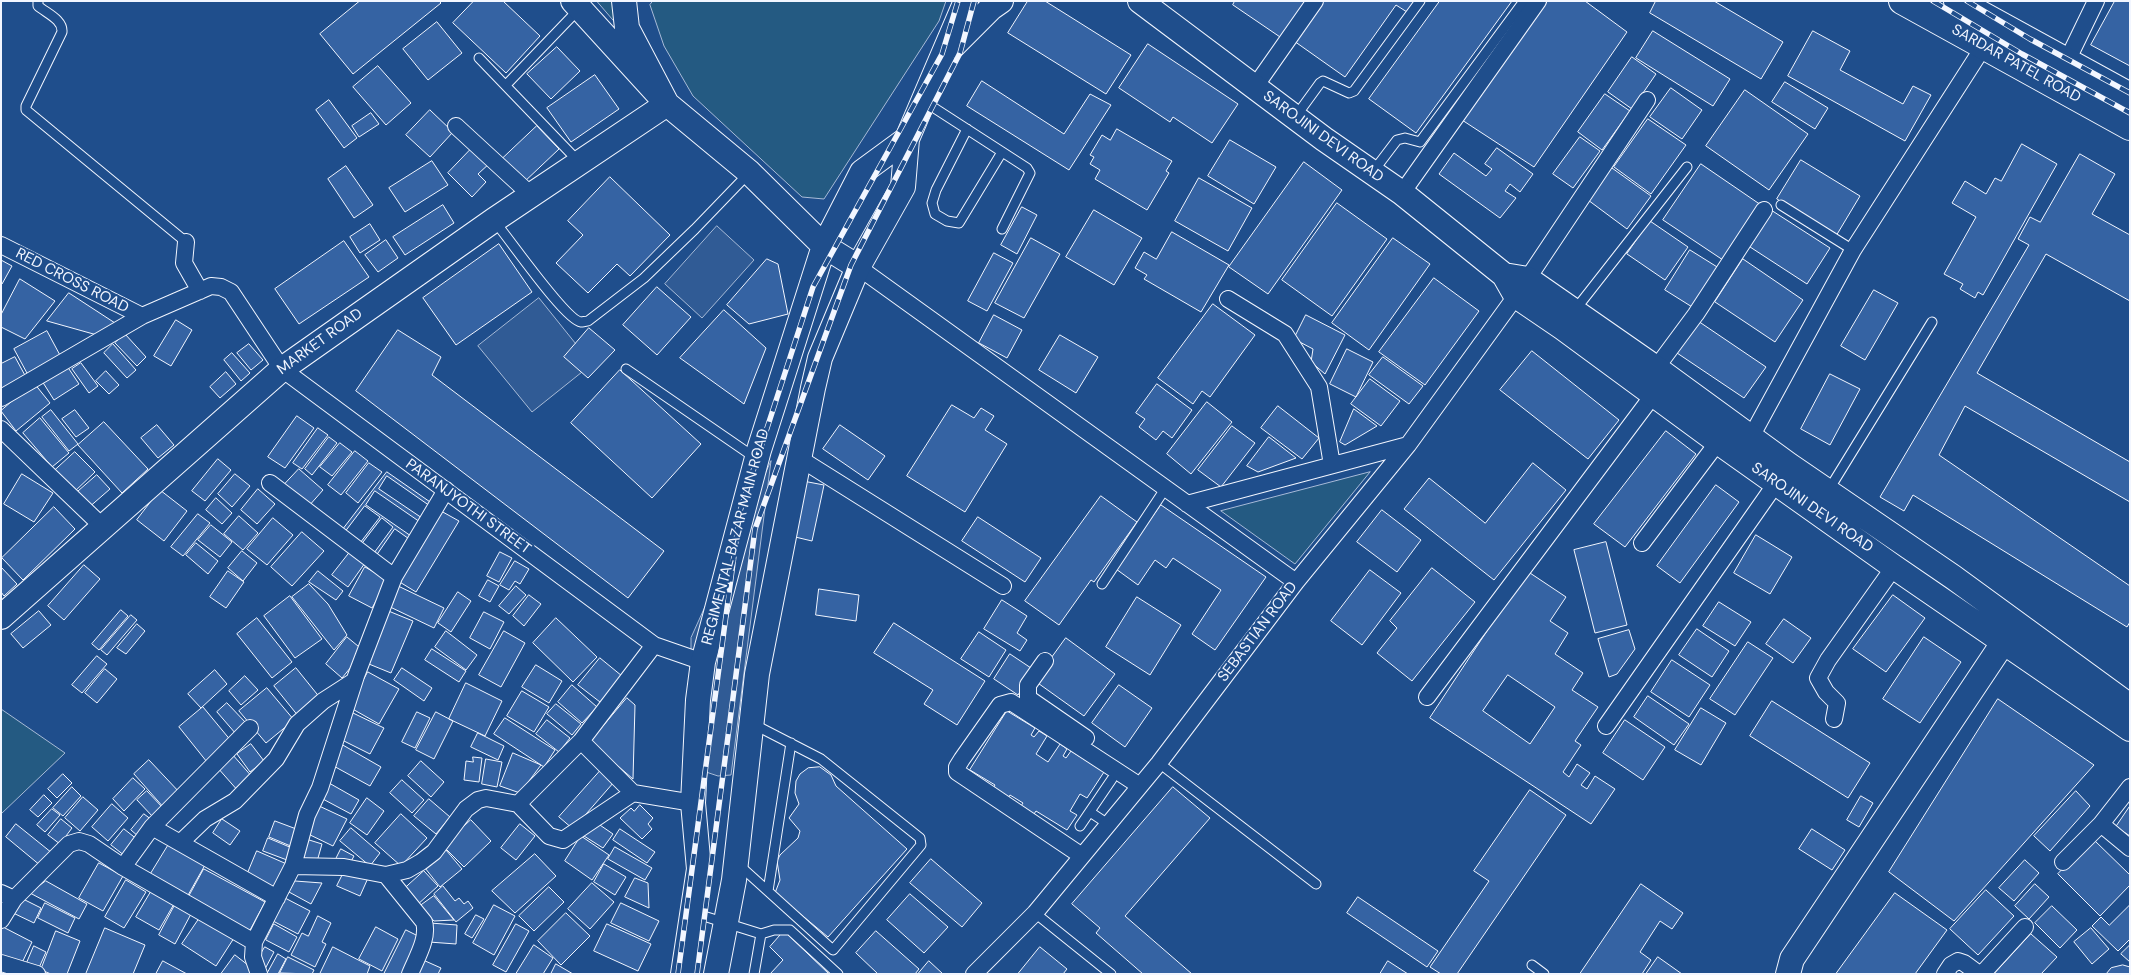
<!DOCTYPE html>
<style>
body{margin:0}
#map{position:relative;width:2131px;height:975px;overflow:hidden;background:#1f4e8c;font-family:"DM Sans",sans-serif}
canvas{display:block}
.frame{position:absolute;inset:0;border:2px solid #f2f6ff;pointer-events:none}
</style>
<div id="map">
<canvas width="2131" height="975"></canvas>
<div class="frame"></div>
</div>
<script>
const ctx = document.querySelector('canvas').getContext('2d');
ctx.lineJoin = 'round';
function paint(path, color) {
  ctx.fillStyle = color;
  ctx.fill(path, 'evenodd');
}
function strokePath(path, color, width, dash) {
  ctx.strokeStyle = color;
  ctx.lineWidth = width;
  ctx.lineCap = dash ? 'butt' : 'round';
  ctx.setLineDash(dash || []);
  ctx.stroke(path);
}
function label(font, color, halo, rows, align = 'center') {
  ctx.font = font + ' "DM Sans",sans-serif';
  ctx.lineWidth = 4;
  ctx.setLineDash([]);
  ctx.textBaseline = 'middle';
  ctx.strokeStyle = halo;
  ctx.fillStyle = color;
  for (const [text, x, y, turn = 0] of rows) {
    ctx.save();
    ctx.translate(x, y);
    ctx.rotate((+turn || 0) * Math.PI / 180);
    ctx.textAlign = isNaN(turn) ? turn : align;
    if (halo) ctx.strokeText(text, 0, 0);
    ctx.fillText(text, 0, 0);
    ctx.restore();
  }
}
const green = new Path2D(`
 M597,1H616L615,22Z
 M653,1H946L939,21L824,199L802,197L693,96L664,46L650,5Z
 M1370,472L1295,564L1221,511Z
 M1,709L65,753L1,814Z`);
paint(green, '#245a82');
strokePath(green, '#a8bbd7', 1);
const parking = new Path2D(`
 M717,226L754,260L702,318L665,284Z
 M539,298L592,364L532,412L478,346Z
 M771,461L731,775L718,776L703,771L691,754V638Z`);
paint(parking, '#305b95');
strokePath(parking, '#a8bbd7', 1);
const building = new Path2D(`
 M360,1H439L441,3L353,74L320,34Z
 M474,1H503L540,36L506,73L453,23Z
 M1028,1H1045L1131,55L1106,94L1008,33Z
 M1235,1H1307L1283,39L1233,5Z
 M1322,1H1415L1407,12L1396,5L1345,77L1294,41Z
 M1440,1H1512L1416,133L1369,99Z
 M1548,1H1585L1627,32L1534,167L1462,120Z
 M1656,1H1714L1783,42L1761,79L1650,13Z
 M2115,1H2130V66L2091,45Z
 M437,22L462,53L428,80L403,49Z
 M1653,31L1730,79L1713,106L1636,58Z
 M1813,31L1850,51L1840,70L1903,104L1913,86L1931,95L1905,141L1788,76Z
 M1148,44L1238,104L1212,143L1173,117L1170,122L1119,88Z
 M557,47L580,71L551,99L527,74Z
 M1632,57L1656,74L1632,109L1608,92Z
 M378,66L411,103L386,125L353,87Z
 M595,75L619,109L571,142L547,108Z
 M982,81L1064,134L1090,94L1111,105L1069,170L967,106Z
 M1785,82L1828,108L1815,129L1772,102Z
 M1671,88L1702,110L1682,139L1650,117Z
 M1745,90L1808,134L1769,190L1706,146Z
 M1605,94L1630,111L1602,150L1578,132Z
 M329,100L357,138L344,148L316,110Z
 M430,110L453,132L430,157L406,135Z
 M371,113L379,124L359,137L352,126Z
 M1648,119L1686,145L1651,194L1614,167Z
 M537,126L559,149L522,184L500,161Z
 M1117,129L1172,161L1166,171L1169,173L1147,210L1095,179L1100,170L1090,164L1094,157L1090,155L1102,135L1110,140Z
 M1580,137L1600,151L1573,188L1553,174Z
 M1230,140L1276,167L1254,204L1208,176Z
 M2022,144L2057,164L1983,295L1978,292L1975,298L1960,289L1963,284L1944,274L1976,217L1952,203L1965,181L1986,194L1995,178L2001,181Z
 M474,146L491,162L478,174L486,182L472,197L448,173Z
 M1497,148L1533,174L1520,192L1510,184L1505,191L1516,198L1500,218L1439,174L1454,153L1486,176L1492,169L1485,164Z
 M2080,154L2115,174L2092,214L2130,235V301L2046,254L1977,373L2130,462V502L1965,406L1939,455L2130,586V622L2127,627L1913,495L1904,511L1880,497L2029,245L2018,239L2030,217L2040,222Z
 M1801,160L1860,196L1836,236L1777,199Z
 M432,161L448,185L405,212L389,188Z
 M1304,162L1342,190L1268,294L1229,267Z
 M1701,164L1761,205L1723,260L1663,220Z
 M346,166L373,205L354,218L328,179Z
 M1612,168L1651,196L1627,229L1588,200Z
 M610,177L670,235L630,276L617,264L588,293L556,263L583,235L568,221Z
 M1199,178L1252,208L1228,251L1175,221Z
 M1337,203L1387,239L1332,316L1282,280Z
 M443,205L454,223L405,255L393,237Z
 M1022,207L1037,215L1017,254L1001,245Z
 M1094,210L1142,238L1114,285L1066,257Z
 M1771,210L1830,248L1807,284L1747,245Z
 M1650,221L1688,247L1665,280L1627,254Z
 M370,224L380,240L360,253L350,237Z
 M1172,232L1229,265L1201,312L1144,279L1147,275L1135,268L1144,252L1156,259Z
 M1031,238L1060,254L1024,318L995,303Z
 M1393,238L1430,264L1369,350L1332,323Z
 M386,240L398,258L378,272L365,255Z
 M344,241L369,277L299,324L275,289Z
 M499,244L532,292L456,345L423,298Z
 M1690,250L1722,270L1697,310L1665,290Z
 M994,253L1013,263L987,311L968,301Z
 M767,259L778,264L788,314L749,324L727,305Z
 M1743,259L1803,300L1775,342L1715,302Z
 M1,260L12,266L2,284H1Z
 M1434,278L1479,311L1425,385L1379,352Z
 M20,279L55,301L25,339L1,327V315Z
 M657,287L691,317L657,355L623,325Z
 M1874,290L1898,303L1865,360L1841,346Z
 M69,293L115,323L97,335L47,321Z
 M1213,304L1255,335L1210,397L1202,391L1193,404L1158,378Z
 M724,310L766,348L744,404L680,358Z
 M994,315L1022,330L1007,358L979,343Z
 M1306,315L1345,335L1325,374L1311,362L1313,349L1294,339Z
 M1695,319L1766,367L1744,398L1674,351Z
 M176,320L192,330L171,366L154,356Z
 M589,328L615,350L588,378L564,357Z
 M398,330L441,357L432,375L664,551L628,598L356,391Z
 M47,331L61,357L28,375L14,349Z
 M125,334L146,357L137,366L115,343Z
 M1060,335L1098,357L1076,393L1039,370Z
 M113,344L136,370L127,378L104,353Z
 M249,344L263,360L251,370L237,353Z
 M1347,349L1373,362L1356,397L1330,384Z
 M1532,351L1619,420L1588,459L1500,390Z
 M232,353L250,373L241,381L224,360Z
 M15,357L27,379L1,393V364Z
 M1383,357L1423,386L1409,404L1369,375Z
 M81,363L98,386L89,393L72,369Z
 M67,366L79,384L54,400L42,381Z
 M620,370L701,444L652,498L571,423Z
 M106,371L119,385L109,394L96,381Z
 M226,372L236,384L220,398L210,387Z
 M1830,374L1860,389L1830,445L1801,429Z
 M1370,379L1400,401L1381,426L1351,404Z
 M34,383L50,403L16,431L1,411Z
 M1157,384L1192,410L1172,438L1163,431L1156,440L1139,427L1145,419L1136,413Z
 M1207,402L1232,422L1191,474L1167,454Z
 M952,405L974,418L981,408L994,416L985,430L1007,444L965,512L907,476Z
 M1278,406L1319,438L1302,459L1261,428Z
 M1354,409L1377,426L1345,445L1340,442Z
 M51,410L78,444L69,451L42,417Z
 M75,410L89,428L76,437L62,419Z
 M297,416L314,428L285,468L268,457Z
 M40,418L69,453L52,467L23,433Z
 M104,422L148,469L122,493L78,445Z
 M157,425L174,445L158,458L141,438Z
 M840,425L885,456L868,480L823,449Z
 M1232,426L1255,443L1221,487L1198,470Z
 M318,428L328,435L302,469L293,463Z
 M1666,431L1696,454L1625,547L1594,524Z
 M329,437L337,443L312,475L305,469Z
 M1269,437L1296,458L1258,472L1247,466Z
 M340,443L352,452L332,476L320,467Z
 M355,451L368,461L341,495L328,485Z
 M75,452L95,472L72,494L52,473Z
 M218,459L231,470L205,501L192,491Z
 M369,463L382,472L358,503L346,493Z
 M1533,463L1566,490L1494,580L1404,509L1429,478L1485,523Z
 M299,469L323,490L308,507L284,485Z
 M387,472L433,504L394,571L341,532Z
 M22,474L53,493L34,522L4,504Z
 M235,474L250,486L232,507L218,494Z
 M97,475L110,489L87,509L74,495Z
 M387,476L430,506L422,518L379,489Z
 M803,481L824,485L812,541L791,536Z
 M1716,485L1739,502L1680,583L1657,566Z
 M258,489L275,504L257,524L241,510Z
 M160,490L187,511L164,541L137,520Z
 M375,491L420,522L411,536L366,505Z
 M1101,496L1137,522L1094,582L1091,580L1059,625L1025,601Z
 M216,498L232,513L222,524L206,510Z
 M1161,505L1266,577L1215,650L1192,634L1221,590L1173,558L1166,568L1155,560L1138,585L1116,569Z
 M365,506L380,517L360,543L346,531Z
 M54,507L75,529L23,580L2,558Z
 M1382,510L1421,540L1397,572L1357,542Z
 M441,511L459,521L416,592L398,581Z
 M198,514L210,523L183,556L171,547Z
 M239,516L258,533L243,550L224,534Z
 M978,517L1041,558L1025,582L962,541Z
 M273,518L293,535L267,565L247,549Z
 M382,518L393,527L374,553L362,544Z
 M211,525L232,542L220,557L198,540Z
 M395,529L412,541L392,570L375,558Z
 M302,532L324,551L292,586L271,567Z
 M1756,535L1792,557L1770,594L1734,573Z
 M1606,542L1627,625L1595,633L1574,550Z
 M196,543L218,561L208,574L186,555Z
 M242,551L257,563L243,581L228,568Z
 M350,552L365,563L348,587L332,575Z
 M500,552L512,558L499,582L487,576Z
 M515,561L529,569L520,584L515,581L509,590L500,585Z
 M84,565L100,579L64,620L48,606Z
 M1,567L17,584L4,596L1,592Z
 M365,567L388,580L372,608L349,596Z
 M1432,568L1475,602L1412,681L1377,653L1397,628L1390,621Z
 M1370,570L1401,593L1362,645L1331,621Z
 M228,571L244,582L226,608L210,597Z
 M318,571L343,591L336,600L309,582Z
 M1527,571L1566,597L1550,621L1568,633L1555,654L1583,673L1572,690L1598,707L1575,741L1581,745L1563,772L1569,777L1577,764L1590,773L1581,785L1587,789L1595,776L1615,789L1591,824L1430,718ZM1508,675L1555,707L1530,744L1483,711Z
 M488,580L499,586L490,602L479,596Z
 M309,584L328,604L347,635L334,650L292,597Z
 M396,585L444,608L434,628L386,605Z
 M516,586L526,595L509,614L499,606Z
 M819,589L859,595L856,621L816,615Z
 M458,592L471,601L451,632L438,623Z
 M529,595L541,604L524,626L513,616Z
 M1893,595L1925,618L1886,672L1853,649Z
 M290,596L322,639L295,658L264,616Z
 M1137,597L1181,625L1150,675L1106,647Z
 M1002,600L1027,616L1017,633L1027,640L1020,651L984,629Z
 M1719,602L1751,622L1735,646L1703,626Z
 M121,610L128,616L99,650L92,644Z
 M386,610L413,621L391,673L364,662Z
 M39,611L51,625L23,648L11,634Z
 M484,612L504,622L490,649L470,638Z
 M131,615L137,620L107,655L101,650Z
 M257,618L292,662L272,678L237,634Z
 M556,618L597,657L573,682L533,643Z
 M1784,619L1811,638L1793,663L1766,644Z
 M894,623L985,681L957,725L924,704L933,690L874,653Z
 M137,624L145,631L126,654L117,648Z
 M1697,629L1729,651L1712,677L1679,655Z
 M1629,630L1635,649L1617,674L1609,677L1598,639Z
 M446,631L477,655L466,670L435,647Z
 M504,631L525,643L501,687L479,675Z
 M979,632L1006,650L989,677L961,659Z
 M347,637L364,651L342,678L326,664Z
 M1924,637L1961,662L1920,723L1883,699Z
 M1066,638L1115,674L1084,716L1035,681Z
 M1748,642L1773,658L1735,715L1710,699Z
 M432,649L466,671L459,682L425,660Z
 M1010,654L1034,670L1018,695L994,679Z
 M97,656L107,664L82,693L72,685Z
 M600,658L622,676L600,702L578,685Z
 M1672,660L1710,685L1689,717L1651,692Z
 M536,665L562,681L549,703L522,687Z
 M296,668L321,699L299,717L274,686Z
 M402,668L432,688L424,701L394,680Z
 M105,669L117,679L97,703L85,693Z
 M215,670L227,684L201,708L188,694Z
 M368,672L399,689L379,724L349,707Z
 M245,676L258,690L241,705L229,691Z
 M466,683L502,701L485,736L449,719Z
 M572,685L597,707L582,723L558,702Z
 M1119,685L1152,708L1125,747L1092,723Z
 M267,688L294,720L266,743L239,711Z
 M522,691L549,707L534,732L507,716Z
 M1648,696L1689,724L1674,745L1634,717Z
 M627,698L635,705L633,779L590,742Z
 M1998,699L2094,765L1954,921L1889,872Z
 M1772,701L1870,763L1848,798L1750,736Z
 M227,703L247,724L236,734L217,712Z
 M556,704L581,724L572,735L547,714Z
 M203,707L232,742L207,762L179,727Z
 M1701,708L1726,723L1701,765L1675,750Z
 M1007,711L1035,728L1031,735L1034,737L1039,731L1047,736L1036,754L1048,762L1060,744L1067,749L1063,756L1066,758L1071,751L1104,772L1087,798L1080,794L1070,811L1077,815L1067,830L1036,811L1030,820L1017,812L1023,803L1010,795L1005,803L990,793L995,785L970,770Z
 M417,712L430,718L415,748L402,742Z
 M436,712L453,721L434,759L416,750Z
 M353,713L384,728L370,754L340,739Z
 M505,718L555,750L544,767L494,734Z
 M547,720L570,738L559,752L536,734Z
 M1625,720L1665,747L1643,780L1603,753Z
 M478,733L504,746L498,760L471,747Z
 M251,744L264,761L250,772L237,754Z
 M341,744L381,767L370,786L330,764Z
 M513,753L541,765L520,793L500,786Z
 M232,754L254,779L239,792L217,767Z
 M473,757L482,758L479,782L464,780L466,761L473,762Z
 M486,759L502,762L497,787L482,784Z
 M149,760L181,794L165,809L134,774Z
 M421,761L444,782L431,797L408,776Z
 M820,767L831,775L836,786L907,849L828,937L775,893L780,880L777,861L780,855L798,838L800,831L789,818L799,804L795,793L796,781L800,774L808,768Z
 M601,770L614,782L573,829L559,817Z
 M63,774L72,783L57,798L48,789Z
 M133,778L145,789L124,811L113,799Z
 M402,780L424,800L412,813L390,793Z
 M329,783L359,800L351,814L321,798Z
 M72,787L81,796L63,816L53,808Z
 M1173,787L1210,818L1125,916L1192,974H1143L1096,933L1100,928L1072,904Z
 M1530,790L1566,815L1457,974H1441L1430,967L1489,881L1474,871Z
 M147,791L163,808L153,817L137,800Z
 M2076,791L2090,806L2050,851L2034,836Z
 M44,795L52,803L38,817L30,810Z
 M1861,796L1873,803L1859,827L1847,820Z
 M83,797L98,810L80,831L65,818Z
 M367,798L384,811L367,835L350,823Z
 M429,799L450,817L436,834L414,816Z
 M112,804L128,818L108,841L92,827Z
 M317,805L347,819L333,846L304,832Z
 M640,805L653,818L648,824L652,829L642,839L620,818L631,808L634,811Z
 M2130,806V836L2116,827Z
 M52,809L60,815L45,832L37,825Z
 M144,814L152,820L139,837L131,830Z
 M401,814L427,838L401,866L375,843Z
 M61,819L72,828L60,844L48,835Z
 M222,819L240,831L230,845L213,833Z
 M471,820L491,841L464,867L443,846Z
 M275,821L299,830L293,847L269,837Z
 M594,821L613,834L603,848L584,836Z
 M16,824L52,853L41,866L6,837Z
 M520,824L535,836L516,860L501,848Z
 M351,828L380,853L370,866L340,841Z
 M124,829L138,840L125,856L111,845Z
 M620,829L655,852L647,863L613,840Z
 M1812,829L1845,850L1832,870L1799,849Z
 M581,836L609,855L592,880L565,861Z
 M268,838L292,848L287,860L263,851Z
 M306,839L322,844L316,865L301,860Z
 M2093,839L2130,875V885L2100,916L2058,874Z
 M169,844L205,865L187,897L150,875Z
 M615,847L652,868L645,880L608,859Z
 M341,849L354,856L348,867L336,859Z
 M446,850L462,869L440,887L425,868Z
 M257,851L289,865L279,889L247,875Z
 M535,854L556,876L515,913L492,891Z
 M931,859L982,903L962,927L910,883Z
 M2025,860L2039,873L2014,901L1999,888Z
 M99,863L123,876L103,911L79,898Z
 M604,864L626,877L615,895L594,882Z
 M204,869L265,902L249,932L187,900Z
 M345,870L368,878L360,896L337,886Z
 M424,871L438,886L416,906L402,891Z
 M635,878L648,883L649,908L625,897Z
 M126,880L146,892L124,928L105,917Z
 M46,881L87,904L79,919L30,893Z
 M295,881L322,883L311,904L289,892Z
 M592,883L614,902L590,929L568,909Z
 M1641,884L1683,913L1672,929L1660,921L1640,952L1651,960L1642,974H1580Z
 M2035,884L2049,897L2029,919L2015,906Z
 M443,886L455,901L459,898L464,904L468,901L473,908L456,922L434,894Z
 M549,887L564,902L534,931L519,916Z
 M152,890L174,904L159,930L136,917Z
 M1986,890L2014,916L1978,955L1950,929Z
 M1895,893L1947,930L1915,974H1836Z
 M910,894L948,927L924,953L887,920Z
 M434,896L454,920L434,921L420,906Z
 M1358,897L1438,951L1427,967L1347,913Z
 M285,898L310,911L298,934L273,921Z
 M25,900L41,908L34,923L9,911Z
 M45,903L75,918L68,933L38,918Z
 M621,903L659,921L649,941L611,923Z
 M175,905L191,914L175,944L159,935Z
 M494,905L515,916L494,955L473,943Z
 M2130,905V939L2118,951L2092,926L2101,917L2109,925Z
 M2052,906L2077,930L2060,948L2035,923Z
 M566,913L590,936L561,965L538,941Z
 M476,915L484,919L472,938L465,934Z
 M201,916L234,938L216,966L182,944Z
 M318,916L331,923L322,942L326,944L315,967L291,955L302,933L308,936Z
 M430,923L457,925L456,944L429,942Z
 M274,924L297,937L289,952L266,940Z
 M516,924L529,931L506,972L493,965Z
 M607,924L651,944L638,971L594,951Z
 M3,927L32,942L20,967L1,957V930Z
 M376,927L398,939L382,971L359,959Z
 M105,928L145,945L133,974H86Z
 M2091,928L2109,949L2092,964L2074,942Z
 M406,930L420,937L402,974H384Z
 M56,931L80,941L67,974H51L41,970Z
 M784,931L829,974H770L783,960L770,947Z
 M876,931L919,969L915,974H878L856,953Z
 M2031,934L2057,957L2041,974H1994Z
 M534,945L553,958L543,974H516Z
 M2130,945V962L2121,954Z
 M34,946L46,952L38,970L26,965Z
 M265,947L274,952L265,969L255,964Z
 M333,947L370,966L367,974H320Z
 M1040,947L1067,969L1063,974H1018Z
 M278,954L286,959L278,974H267Z
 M235,955L257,972L256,974H221Z
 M288,957L314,970L312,974L280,973Z
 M1658,957L1682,974H1646Z
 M423,960L441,968L438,974H416Z
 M163,961L187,974H156Z
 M929,961L943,974H918Z
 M1388,961L1408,974H1380Z
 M556,964L573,974H551Z
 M2123,965L2130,967V974H2106L2111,968Z`);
paint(building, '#3563a3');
strokePath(building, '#f2f6ff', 1);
const lane = new Path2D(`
 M38,1V6C48,14 63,20 62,32L26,106V110L186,242
 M479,58L579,162
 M506,85L579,9
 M925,102L1027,168L1030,173L1002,229
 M1296,116L1320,83L1323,81L1349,93L1354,91L1420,1
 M967,129L936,190L932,203L935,214L947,221L959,223L1002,152
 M1372,173L1397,140L1405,138L1420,142L1524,1
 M1781,205L1853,250
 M495,222C509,238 565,320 581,322C583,322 586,321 588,321L644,278L695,229L749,173
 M1575,310L1687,167
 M626,369L754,457
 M1828,491L1932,322
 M1102,584L1165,489
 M1159,763L1316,884
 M1090,812L1108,824
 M1080,826L1112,779
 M739,865L833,950L921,845L920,838L821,759L753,724
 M768,891L791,743
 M694,913L761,934L774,930H790L838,974
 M1035,913L1111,974
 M1532,965L1544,974
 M754,974L761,934`);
const street = new Path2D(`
 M2066,63L2096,1
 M1254,88L1315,1
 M456,126L531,195
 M1402,193L1538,1
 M186,242L184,263L200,291
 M1,245L142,316
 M858,267L1296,582
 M1228,299L1285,334L1319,387L1332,465
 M1656,368L1696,314L1764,210
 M1,398L142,316L211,286L221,287L231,292L282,369L654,645L703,662
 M1,429L103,527
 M1751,437L1853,250L1984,46
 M799,458L1003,586
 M270,483L394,577
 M1187,504L1408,445
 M1642,543L1718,442
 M654,645L581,741L633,793L693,803
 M1045,661L1028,685V698L1086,738
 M1427,697L1654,394
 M1834,719L1837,703L1826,692L1818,678L1828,660L1894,567
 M1606,726L1777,482
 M581,741L518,804L549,836L563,840L633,793
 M2130,787L2101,824L2130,848
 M152,827L250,728
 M180,843L205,819L235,801L276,759L297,724L323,701L354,681
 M1082,856L957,772V767L962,759L1000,705L1011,702L1140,786
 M2063,862L2101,824
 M293,866L344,867L386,875L407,870L421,862L434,852L466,809L478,800L486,798L518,804
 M123,867L152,827L277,898
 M386,875L424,922C429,938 416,959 410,974
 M1,893L14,899L69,844L79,841L89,844L123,867L254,942L293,866L307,815L320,788L356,676L394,577L446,490
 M1,920L14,899
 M254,942L253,957L259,974
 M1,963L37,974
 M974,974L1035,913L1159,763L1296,582L1408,445L1516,296L1647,100
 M1945,974L1951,965L1958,961L1964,963L1979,974
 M1982,974L2025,927`);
const secondary = new Path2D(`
 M573,1L667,104L749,172L824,246L858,267
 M1140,1L1324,139L1402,193L1504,275L1516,296L1563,328L1718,442L1894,567L2130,729
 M953,46L991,8L1001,1
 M1504,275L1528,279L1656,368L1789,465L1953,577L2130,706
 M1,617L282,369L494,220L667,104L627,28L624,1
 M683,974L699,869L693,803L698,700L703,662L759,450L824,246L862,172L907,139
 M716,974L734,880L757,674L813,388L820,358L858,267L903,187L907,139L966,1
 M1788,974L1792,959L2013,628`);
const primary = new Path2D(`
 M1902,1L2130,127
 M1957,1L2130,96`);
strokePath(lane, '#f2f6ff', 11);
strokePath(street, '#f2f6ff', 18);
strokePath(secondary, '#f2f6ff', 26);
strokePath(primary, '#f2f6ff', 28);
strokePath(lane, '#1f4e8c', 9);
strokePath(street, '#1f4e8c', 16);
strokePath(secondary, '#1f4e8c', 24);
strokePath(primary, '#1f4e8c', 26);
const rail = new Path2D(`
 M1933,1L2022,54L2130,113
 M1967,1L2030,39L2130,93
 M678,974L740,511L813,287L942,54L958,1
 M697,974L755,529L851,265L960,53L974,1`);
strokePath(rail, '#f2f6ff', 5.5);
strokePath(rail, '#1f4e8c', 4, [11]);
label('15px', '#f2f6ff', '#1f4e8c', [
 ["SARDAR PATEL ROAD",2016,64,29],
 ["SAROJINI DEVI ROAD",1323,137,36],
 ["RED CROSS ROAD",72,281,27],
 ["MARKET ROAD",320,342,-36],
 ["PARANJYOTHI STREET",468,507,36],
 ["SAROJINI DEVI ROAD",1812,508,35],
 ["REGIMENTAL BAZAR MAIN ROAD",736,537,-75],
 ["SEBASTIAN ROAD",1258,632,-53]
]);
</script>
